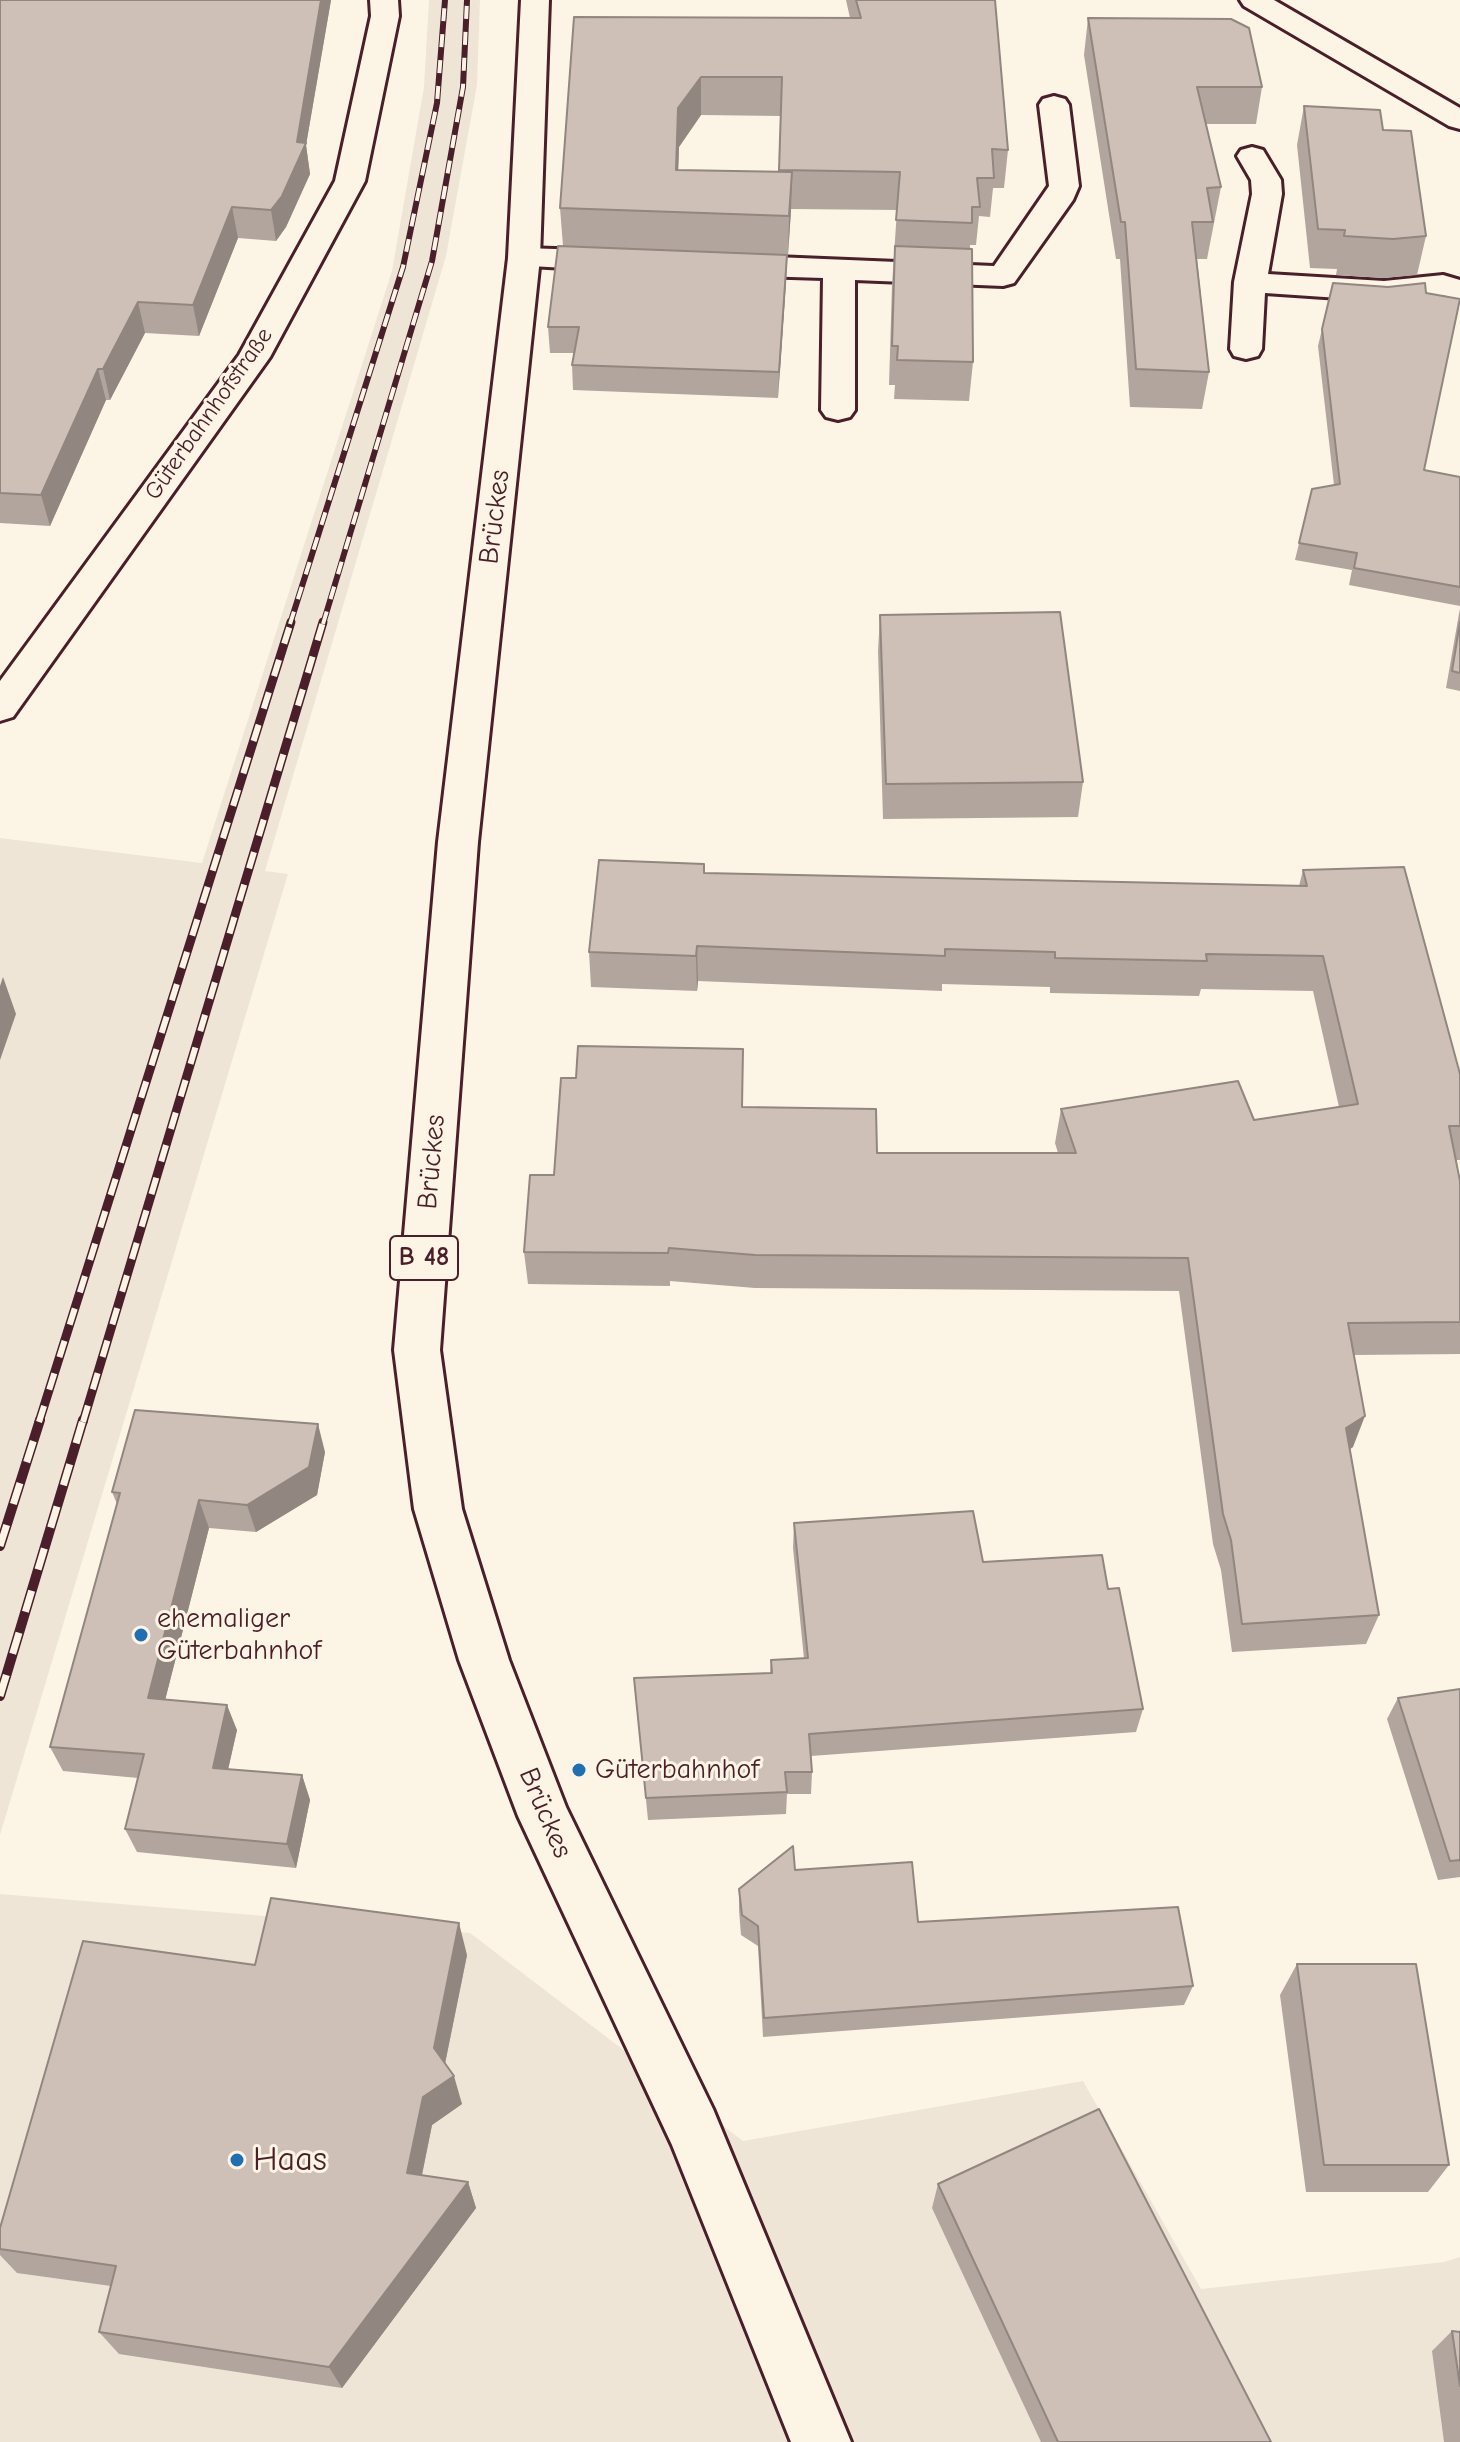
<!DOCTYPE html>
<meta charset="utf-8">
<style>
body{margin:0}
canvas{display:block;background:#fcf5e5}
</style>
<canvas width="1460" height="2442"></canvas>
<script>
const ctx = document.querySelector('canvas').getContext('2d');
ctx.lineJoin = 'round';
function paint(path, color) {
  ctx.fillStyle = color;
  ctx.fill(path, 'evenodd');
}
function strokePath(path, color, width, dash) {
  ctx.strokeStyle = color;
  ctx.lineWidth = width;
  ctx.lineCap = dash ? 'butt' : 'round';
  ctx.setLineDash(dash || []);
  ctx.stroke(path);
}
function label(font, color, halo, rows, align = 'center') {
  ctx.font = font + ' "Comic Neue",sans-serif';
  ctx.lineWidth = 6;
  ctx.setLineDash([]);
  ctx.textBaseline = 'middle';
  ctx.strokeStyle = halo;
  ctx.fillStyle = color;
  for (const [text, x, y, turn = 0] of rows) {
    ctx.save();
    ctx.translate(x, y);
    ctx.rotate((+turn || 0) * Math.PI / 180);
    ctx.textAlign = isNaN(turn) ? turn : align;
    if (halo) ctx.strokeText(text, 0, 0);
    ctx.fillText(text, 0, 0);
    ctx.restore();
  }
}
paint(new Path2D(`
 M429,0H480L477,85L446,256L265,871L288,874L0,1835V838L202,863L392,271L424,87Z
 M0,1894L470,1933L743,2141L1083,2081L1201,2289L1444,2262L1460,2257V2442H0Z`), '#eee5d7');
const street = new Path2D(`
 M370,0H398L399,16L365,181L270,357L13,717L0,721V681L239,355L335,181L371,16Z
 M1054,96L1065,99L1069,105L1079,186L1073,200L1014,283L1003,286L855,280V410L850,417L838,420L826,417L821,410L823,278L727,275L716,272L711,265L716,258L727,255L994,266L1049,186L1039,105L1043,99Z
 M1252,147L1263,150L1281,180L1282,194L1268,274L1384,281L1443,275L1460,280V300L1442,295L1384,301L1265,293L1262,349L1258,356L1246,359L1234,356L1230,349L1234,282L1252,194L1251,180L1237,156L1241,150Z
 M524,248L618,251L629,254L634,261L629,268L618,271L513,265L508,258L513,251Z`);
const secondary = new Path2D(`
 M1240,0H1274L1460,108V129L1449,126L1244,6Z`);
const primary = new Path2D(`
 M521,0H549L540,258L478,842L440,1350L462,1509L509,1660L566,1807L713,2109L851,2442H791L672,2145L518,1816L459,1660L414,1509L394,1350L438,842L508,258Z`);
strokePath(street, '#4a1f2b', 6);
strokePath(secondary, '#4a1f2b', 6);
strokePath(primary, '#4a1f2b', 6);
paint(street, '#fcf5e5');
paint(secondary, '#fcf5e5');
paint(primary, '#fcf5e5');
const railFar2 = new Path2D(`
 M290,624L403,267L437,103L445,0
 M323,624L432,261L463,87L467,0`);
const railFar1 = new Path2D(`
 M39,1422L291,622
 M83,1422L323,622`);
const rail = new Path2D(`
 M0,1546L40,1420
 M0,1696L83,1420`);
strokePath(railFar2, '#4a1f2b', 6);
strokePath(railFar1, '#4a1f2b', 9);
strokePath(rail, '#4a1f2b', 10);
strokePath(railFar2, '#fcf5e5', 4, [13]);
strokePath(railFar1, '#fcf5e5', 6, [17]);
strokePath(rail, '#fcf5e5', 7, [22]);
paint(new Path2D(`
 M0,0H331L306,145L310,174L286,227L276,241L238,238L199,336L145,333L110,400H106L50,526L0,523Z
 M846,0H995L1008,150L1004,188H993L990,217L979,216L976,245H970L973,362L969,401L894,399L895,385H889L892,285L897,210L791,209L788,255H787L786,281L778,398L573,390L572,365L574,353H550L548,327L563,246L560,208L574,17L850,18ZM701,115L781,116L779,172L678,170L679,147Z
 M1088,18L1262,87L1256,124H1206L1221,187L1207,259H1197L1209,372L1202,409L1130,407L1120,259H1116L1084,55Z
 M1304,106L1383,130L1426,236L1417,275L1384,278L1336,275L1337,269L1310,268L1297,145Z
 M1333,283L1424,470L1460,477V606L1349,585L1352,570L1295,560L1312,489L1334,485L1318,346Z
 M1460,608V691L1446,688Z
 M880,615L1083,782L1078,817L883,819L878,651Z
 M1303,870L1460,1074V1160H1456L1460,1181V1354L1354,1355L1353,1447L1350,1449L1379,1615L1366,1644L1232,1652L1221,1570L1213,1544L1179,1291L755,1288L670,1281V1286L528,1284L524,1252L554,1175L743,1107L877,1153H1058L1055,1143L1061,1109L1254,1120L1339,1107L1313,991L1201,989L1199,996L1050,993V987L942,984V991L698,981L697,991L591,987L589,952L704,873L1299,886Z
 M325,1452L317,1495L256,1532L209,1528L165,1700L237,1730L228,1769L302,1775L310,1800L296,1868L137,1852L125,1829L138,1778L63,1771L50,1747L117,1504L112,1492Z
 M794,1523L983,1562L1108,1589L1143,1709L1136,1732L811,1756L812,1772L811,1794H787L786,1814L648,1820L634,1678L770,1673L771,1660L804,1659L793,1548Z
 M1460,1689V1877L1438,1880L1387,1719L1398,1698Z
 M795,1870L918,1922L1193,1986L1184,2005L763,2037L758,1946L741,1935L739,1910V1889Z
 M467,1955L445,2064L462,2104L432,2125L422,2175L468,2182L476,2208L342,2388L119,2354L99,2332L111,2286L17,2273L0,2255V2228L255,1965Z
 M1297,1964L1449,2165L1428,2192H1306L1280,1995Z
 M938,2184L1271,2442H1041L932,2208Z
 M1452,2331L1460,2332V2442H1444L1432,2351Z`), '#b2a59d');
paint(new Path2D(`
 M321,0H331L306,145L310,174L286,227L276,241L271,210L297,142Z
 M701,77V115L679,147L677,208L676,170L678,108Z
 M792,172L791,211L788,255L789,216Z
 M232,207L238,238L199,336L193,305Z
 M787,255L786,281L778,398L779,372Z
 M138,302L145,333L110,400L103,369Z
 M98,369L106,400L50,526L41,495Z
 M697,946L698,981L697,991L696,956Z
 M3,977L16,1014L0,1060V986Z
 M1365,1416L1353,1447L1335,1459L1346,1428Z
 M318,1424L325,1452L317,1495L256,1532L247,1505Z
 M199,1500L209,1528L159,1724L148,1698Z
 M227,1705L237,1730L223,1792L213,1768Z
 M302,1775L310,1800L296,1868L287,1844Z
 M459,1923L467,1955L442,2078L434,2048Z
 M454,2076L462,2104L432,2125L417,2199L407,2173L423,2097Z
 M468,2182L476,2208L342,2388L329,2367Z`), '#918680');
const building = new Path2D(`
 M0,0H321L297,142L306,143L282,196L271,210L232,207L193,305L138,302L103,369H98L41,495L0,493Z
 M856,0H995L1008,150L992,149L994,178H977L980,207H972V223L896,220L900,172L779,170L782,77H701L678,108L676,170L792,172L789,216L560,208L574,17L861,18Z
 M1088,18L1231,19L1249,28L1262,87H1197L1221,187L1207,188L1213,222H1192L1209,372L1136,369L1125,222H1121Z
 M1304,106L1380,110L1383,130L1411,131L1426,236L1393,239L1344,236L1345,230L1318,229Z
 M558,246L787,255L779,372L572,365L579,327H548Z
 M895,246L972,249L973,362L897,360L898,346H892Z
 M1333,283L1388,287L1425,283L1426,293L1460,299L1424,470L1460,477V587L1354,568L1357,553L1299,543L1312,489L1340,484L1322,329Z
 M1060,612L1083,782L886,784L880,615Z
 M1460,622V673L1452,671Z
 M599,860L704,864V873L1307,886L1303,870L1404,867L1460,1074V1126H1449L1460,1181V1322L1348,1323L1365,1416L1346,1428L1379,1615L1242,1624L1231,1540L1223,1514L1188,1258L755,1255L669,1248L668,1253L524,1252L530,1175H554L561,1078H576L578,1046L743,1049L742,1107L876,1109L877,1153H1076L1061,1109L1238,1081L1254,1120L1358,1104L1323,956L1206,954L1207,961L1055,958V952L945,949V956L697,946L696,956L589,952Z
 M135,1410L318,1424L309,1467L247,1505L199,1500L148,1698L227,1705L213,1768L302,1775L287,1844L125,1829L144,1754L50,1747L120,1493L112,1492Z
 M973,1511L983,1562L1102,1555L1108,1589L1119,1588L1143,1709L809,1734L812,1772H785L787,1792L646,1798L634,1678L772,1673L771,1660L808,1658L794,1523Z
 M1460,1689V1860L1450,1861L1398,1698Z
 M793,1846L795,1870L912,1862L918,1922L1178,1907L1193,1986L764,2018L758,1926L742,1915L739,1889Z
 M271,1898L459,1923L434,2048L454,2076L423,2097L407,2173L468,2182L329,2367L99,2332L116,2266L0,2249V2228L83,1941L255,1965Z
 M1297,1964H1416L1449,2165H1324Z
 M1099,2109L1271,2442H1058L938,2184Z
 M1452,2331L1460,2332V2386Z`);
paint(building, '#cfc0b7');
strokePath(building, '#918680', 2);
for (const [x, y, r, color] of [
 [141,1635,8,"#1f6fb2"],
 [579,1770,8,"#1f6fb2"],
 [237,2160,8,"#1f6fb2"]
]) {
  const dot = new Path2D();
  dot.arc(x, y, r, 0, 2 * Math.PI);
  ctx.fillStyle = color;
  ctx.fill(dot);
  strokePath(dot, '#fcf5e5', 3);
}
label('24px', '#4a1f2b', '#fcf5e5', [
 ["Güterbahnhofstraße",209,414,-55]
]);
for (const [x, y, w] of [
 [424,1258,68]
]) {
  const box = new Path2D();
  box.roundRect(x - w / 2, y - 22, w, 44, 6);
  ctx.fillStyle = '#fcf5e5';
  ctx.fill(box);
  strokePath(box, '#4a1f2b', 2);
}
label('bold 26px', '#4a1f2b', null, [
 ["B 48",424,1258]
]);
label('28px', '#4a1f2b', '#fcf5e5', [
 ["Brückes",495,517,-83],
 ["Brückes",432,1162,-85],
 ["Brückes",545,1813,67]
]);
label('28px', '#4a1f2b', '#fcf5e5', [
 ["ehemaliger",157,1619],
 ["Güterbahnhof",157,1651],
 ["Güterbahnhof",595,1770]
], 'left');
label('34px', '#4a1f2b', '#fcf5e5', [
 ["Haas",253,2160]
], 'left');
</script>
